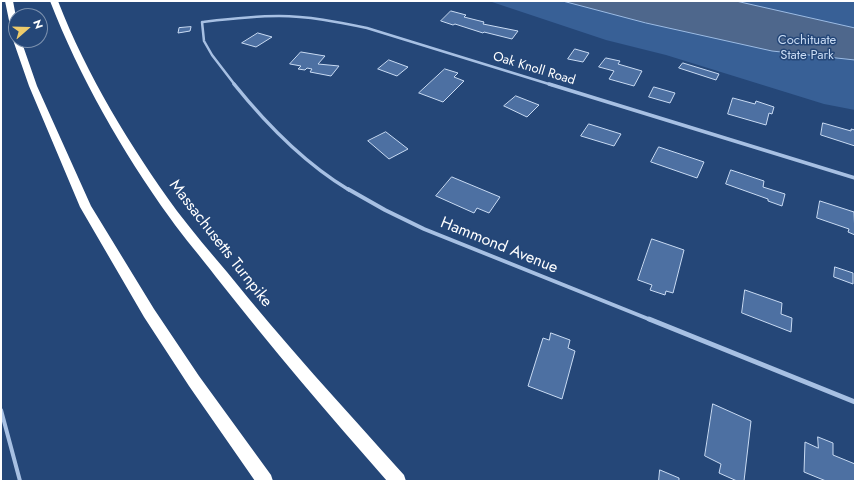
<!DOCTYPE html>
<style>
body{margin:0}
#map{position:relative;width:856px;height:482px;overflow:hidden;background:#254778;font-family:Jost,sans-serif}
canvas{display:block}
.frame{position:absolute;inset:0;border:2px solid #fff;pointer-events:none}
.north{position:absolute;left:8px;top:8px;width:40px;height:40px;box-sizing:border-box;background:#254778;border:1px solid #7c91ae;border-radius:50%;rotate:70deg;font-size:11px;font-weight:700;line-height:16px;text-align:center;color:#fff}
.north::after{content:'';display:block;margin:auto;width:14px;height:18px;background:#edcb6b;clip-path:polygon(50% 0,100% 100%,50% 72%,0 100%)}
</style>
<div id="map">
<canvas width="856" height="482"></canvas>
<div class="frame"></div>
<div class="north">N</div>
</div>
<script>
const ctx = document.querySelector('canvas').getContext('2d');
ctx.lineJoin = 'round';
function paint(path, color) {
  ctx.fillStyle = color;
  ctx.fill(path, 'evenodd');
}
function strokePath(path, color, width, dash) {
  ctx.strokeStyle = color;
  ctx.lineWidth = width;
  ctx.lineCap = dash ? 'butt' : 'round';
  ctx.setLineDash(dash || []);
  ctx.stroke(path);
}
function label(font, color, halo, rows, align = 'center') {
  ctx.font = font + ' Jost,sans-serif';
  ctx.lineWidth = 3;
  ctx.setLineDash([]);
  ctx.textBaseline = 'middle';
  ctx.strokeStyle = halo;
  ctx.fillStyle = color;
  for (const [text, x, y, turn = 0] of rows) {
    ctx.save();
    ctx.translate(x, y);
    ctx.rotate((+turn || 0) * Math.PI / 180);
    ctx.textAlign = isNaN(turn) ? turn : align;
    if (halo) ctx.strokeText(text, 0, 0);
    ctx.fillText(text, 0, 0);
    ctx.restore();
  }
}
paint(new Path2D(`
 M489,1H855V110L824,104L666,55L606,40Z`), '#386096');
const water = new Path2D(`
 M563,1H736L749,4L855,28V60L772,51L646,23Z`);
paint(water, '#4e678c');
strokePath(water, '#9bbbe4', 1);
const building = new Path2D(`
 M451,11L466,15L464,17L484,22L483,24L518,31L512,39L484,32L483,33L455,24L453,25L441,21Z
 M191,27L190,31L178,33L179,28Z
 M258,33L272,37L256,47L242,43Z
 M575,49L589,53L583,62L568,59Z
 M301,52L325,56L318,64L339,66L331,76L310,72L312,69L307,68L305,70L298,69L301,66L290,64Z
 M606,58L620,61L618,64L642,71L634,86L609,79L614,71L599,67Z
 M389,60L408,67L397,76L378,69Z
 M683,63L719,74L716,80L679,68Z
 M445,69L458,73L454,77L464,81L443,102L419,93Z
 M654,87L675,93L670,103L649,97Z
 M516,96L539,105L527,117L504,106Z
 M733,98L755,104L756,101L774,107L772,114L769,113L766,125L728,114Z
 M823,123L851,131V129L855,130V146L821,135Z
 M589,124L621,134L614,146L581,136Z
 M386,132L408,149L389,159L368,141Z
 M659,147L704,162L697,178L651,162Z
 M731,170L764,181L763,187L785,194L782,206L768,201V199L726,184Z
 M452,177L500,197L489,213L477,208L474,213L436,196Z
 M820,201L854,212L855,235L848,232L849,229L817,218Z
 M652,239L684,250L673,293L666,291L665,295L650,290L652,285L638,280Z
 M835,267L853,273V284L834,277Z
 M745,290L782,303L781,314L792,318L791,332L742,313Z
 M551,333L570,340L568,348L575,351L562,399L528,386L543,338L549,340Z
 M713,404L751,421L744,481H737L719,473L721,464L705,456Z
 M818,437L833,443V455L855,464V481H826L804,472L805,442L818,448Z
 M660,470L679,478V481H659Z`);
paint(building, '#4d70a2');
strokePath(building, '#c9dbf3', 1);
strokePath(new Path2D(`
 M1,410L20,481`), '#a7c0e3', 4);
strokePath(new Path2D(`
 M235,85L212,55L204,41L202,22C228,19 253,16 279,16C308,16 338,22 367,28L552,85`), '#a7c0e3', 2.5);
strokePath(new Path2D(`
 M234,84C267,125 304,163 349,190
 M549,84L855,178`), '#a7c0e3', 3.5);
strokePath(new Path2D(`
 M348,189L385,210L424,229L651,320`), '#a7c0e3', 4);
strokePath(new Path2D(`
 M649,319L855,402`), '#a7c0e3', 5);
paint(new Path2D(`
 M5,1H13L16,17V37L12,35Z
 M50,1H58C87,76 130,146 177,211C193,232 210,252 227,272C283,342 344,408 404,475L406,481H387C328,414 271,347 216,277C201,257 184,238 170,218C123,153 79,76 50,1Z
 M14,38L21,40L37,86L91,206L154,309L199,376L271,475L273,481H255L189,386L144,317L80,207L29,86L13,40Z`), '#fff');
label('13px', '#c9dbf3', '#254778', [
 ["Cochituate",807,41],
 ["State Park",807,56]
]);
label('13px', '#fff', '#254778', [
 ["Oak Knoll Road",534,69,17]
]);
label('16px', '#fff', '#254778', [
 ["Massachusetts Turnpike",220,244,52],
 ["Hammond Avenue",499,246,22]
]);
</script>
